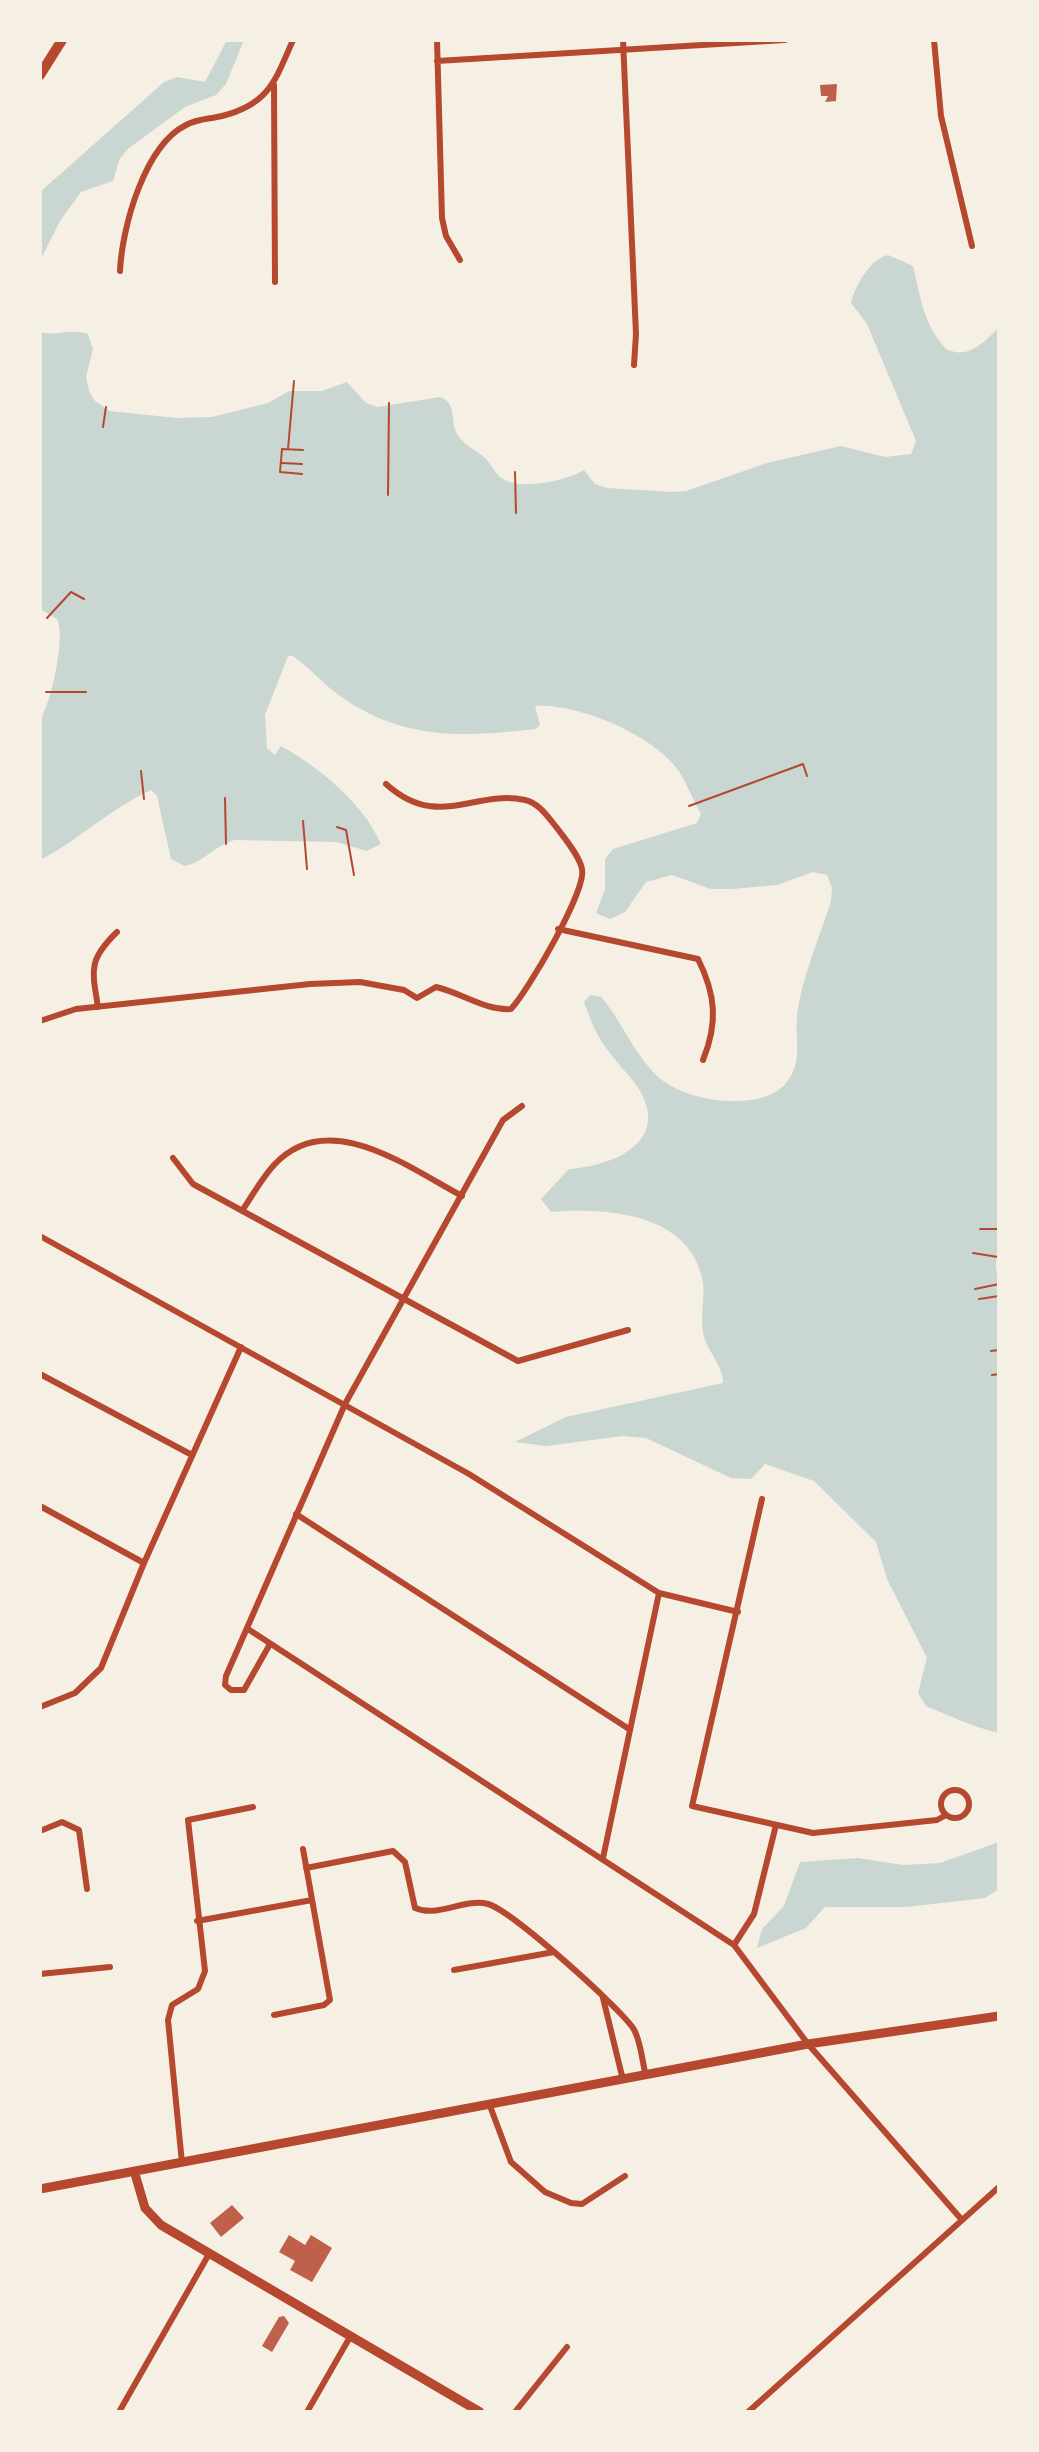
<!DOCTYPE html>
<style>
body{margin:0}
#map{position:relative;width:1039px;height:2452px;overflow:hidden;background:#f6efe4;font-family:"Nunito Sans",sans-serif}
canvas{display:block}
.frame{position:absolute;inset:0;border:42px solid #f6efe4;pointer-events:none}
</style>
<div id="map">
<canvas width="1039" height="2452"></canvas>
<div class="frame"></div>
</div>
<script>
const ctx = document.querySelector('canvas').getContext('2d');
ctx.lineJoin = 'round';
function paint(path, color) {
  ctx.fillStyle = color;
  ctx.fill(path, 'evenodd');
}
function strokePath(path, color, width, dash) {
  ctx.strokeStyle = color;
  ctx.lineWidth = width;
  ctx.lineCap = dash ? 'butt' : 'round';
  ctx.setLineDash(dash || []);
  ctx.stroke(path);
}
paint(new Path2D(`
 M227,40H244L226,84L216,95L185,107L129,148L120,158L113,181L81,192L60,221L40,261V192L164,82L177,77L205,82Z
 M888,255L913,266C921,299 923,323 946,349C969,360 984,342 999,327V1217L996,1267L999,1286V1733C973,1727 950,1716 926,1706L918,1693L927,1658L887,1579L876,1542L814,1481L765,1464L751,1479L731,1478L646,1438L623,1436L546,1446L515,1442L566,1417L723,1383C724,1366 705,1349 703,1332C700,1315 705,1299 703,1282C691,1213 607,1207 551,1212L541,1199L569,1169C614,1166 673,1141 637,1086C626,1071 612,1058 602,1042C594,1030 589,1015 584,1002L590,995L601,997C623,1022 635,1058 662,1080C689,1102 763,1113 787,1082C803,1061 795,1041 797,1018C799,985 821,934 831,901L832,888L827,875L813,872L777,885L732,889H711L672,875L646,882L625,912L610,919L596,913L605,889V859L613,849L697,823L701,814C693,800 687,784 678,770C653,735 578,703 535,706L540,725L536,729C462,737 404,741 340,696C323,684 310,668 293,656H288L265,715L267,748L275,755L281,746C320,768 363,803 381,844L367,851L336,842L235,840C215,845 204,862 185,866L171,859L157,796L151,790C111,808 79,840 40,860V720C51,704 66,636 57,619L40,609V332C57,337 72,328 88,334L93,349L86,377L89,391L94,400L109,411L177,418L212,417L268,403L289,391H322L347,382L366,403L378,407L440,397C460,405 447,423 460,438C466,446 477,451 484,457C490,463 494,471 500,477C518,492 566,481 584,470L595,484L607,488L671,492L686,491L767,463L841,446L885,457L911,454L916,441L867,324L851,303C855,286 870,259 888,255Z
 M999,1842V1889L985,1898L907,1907H825L806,1928L757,1948L762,1929L784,1906L800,1862L858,1858L903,1865L940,1863Z`), '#c9d6d2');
paint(new Path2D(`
 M837,84L836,101L825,102L828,96H821L820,85Z
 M232,2205L244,2218L221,2237L210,2223Z
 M289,2235L305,2245L311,2235L332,2248L312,2282L290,2270L295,2261L279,2252Z
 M284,2316L289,2323L272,2352L262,2346L279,2317Z`), '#bf614a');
strokePath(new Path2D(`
 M103,427L106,407
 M288,449L294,381
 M282,463L302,464
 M515,472L516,513
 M302,474L280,472L282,449L303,450
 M388,495L389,403
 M47,618L71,592L84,599
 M46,692H86
 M141,771L144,799
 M225,798L226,844
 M689,806L803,764L807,776
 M303,821L307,869
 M337,827L346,830L354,875
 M980,1229H999
 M973,1253L998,1257
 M975,1289L999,1284
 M979,1299L999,1296
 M991,1351L999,1350
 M992,1375L999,1374`), '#b5482f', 2);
strokePath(new Path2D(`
 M437,40L442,218L446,236L460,260
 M623,40L636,334L634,365
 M934,40L941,116L972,246
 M437,61L785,40
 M274,85L275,282
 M120,271C122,228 144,146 186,125C197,119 210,119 222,116C269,104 275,81 293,40
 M558,929L698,959C716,995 718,1023 703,1060
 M98,1007C92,970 88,960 117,932
 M40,1021L76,1009L310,984L360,982L404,990L417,998L436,987C462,993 486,1011 511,1009C528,991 587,890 582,869C579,855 565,839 557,828C548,817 539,803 525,800C475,789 438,831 386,784
 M173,1158L193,1184L518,1361L628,1330
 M242,1211C252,1196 262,1178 274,1165C328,1106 409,1168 462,1196
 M40,1236L469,1474L659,1593L738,1612
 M40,1374L192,1455
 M762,1499L692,1806L813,1833L937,1820L946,1815
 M40,1506L144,1563
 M296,1514L629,1729
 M248,1629L734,1945L808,2044L962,2220
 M270,1644L244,1690H231L225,1685L226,1676L345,1404L503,1120L522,1106
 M40,1707L75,1693L101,1668L144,1563L241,1347
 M941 1804a14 14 0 1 1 28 0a14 14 0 1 1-28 0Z
 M40,1831L62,1822L79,1830L87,1889
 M603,1858L659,1593
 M306,1868L393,1851L405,1862L415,1908C438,1918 464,1898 488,1904C512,1911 618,2006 633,2028C641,2040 642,2062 646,2076
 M197,1921L312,1900
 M734,1945L754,1914L776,1825
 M454,1970L554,1952
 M40,1974L110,1967
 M603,1998L623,2080
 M274,2015L324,2005L330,2000L303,1849
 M490,2106L511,2162L545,2192L571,2203L582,2204L625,2176
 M182,2163L168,2020L172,2005L198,1989L205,1971L188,1820L253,1807
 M119,2412L209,2254
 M307,2412L350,2337
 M515,2412L567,2347
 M748,2412L999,2187`), '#b5482f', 6);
strokePath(new Path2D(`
 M135,2174L145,2208L161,2225L480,2412
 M40,2189L808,2044L999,2016`), '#b5482f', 9);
strokePath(new Path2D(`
 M40,75L62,40`), '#b5482f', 10);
</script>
